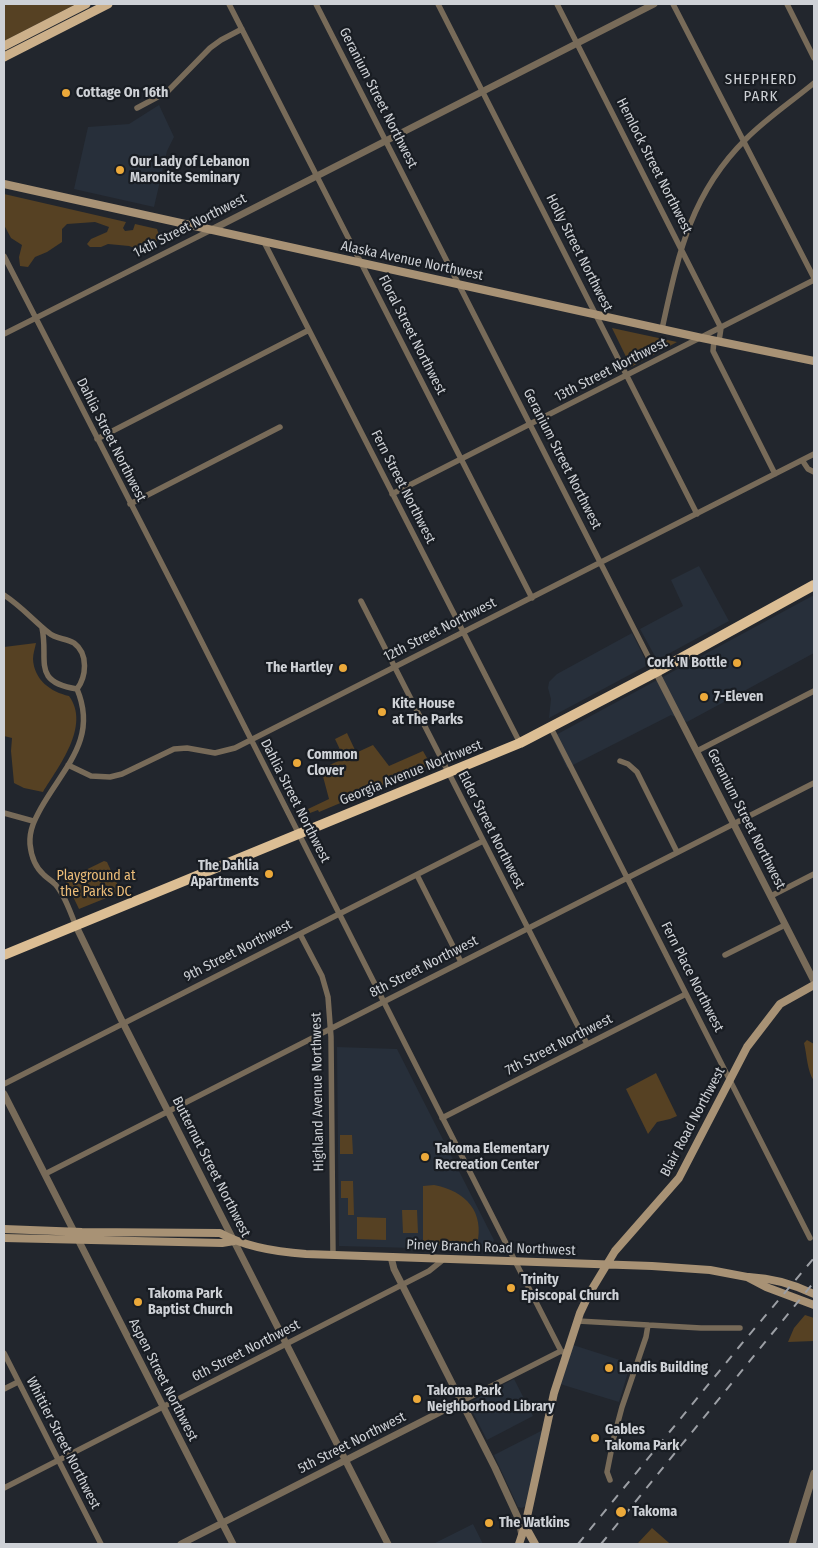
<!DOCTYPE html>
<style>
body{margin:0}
#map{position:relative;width:818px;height:1548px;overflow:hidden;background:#22262d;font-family:"Fira Sans Condensed",sans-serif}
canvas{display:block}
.frame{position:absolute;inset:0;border:5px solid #ced1d6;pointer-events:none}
</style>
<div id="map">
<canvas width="818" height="1548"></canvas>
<div class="frame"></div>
</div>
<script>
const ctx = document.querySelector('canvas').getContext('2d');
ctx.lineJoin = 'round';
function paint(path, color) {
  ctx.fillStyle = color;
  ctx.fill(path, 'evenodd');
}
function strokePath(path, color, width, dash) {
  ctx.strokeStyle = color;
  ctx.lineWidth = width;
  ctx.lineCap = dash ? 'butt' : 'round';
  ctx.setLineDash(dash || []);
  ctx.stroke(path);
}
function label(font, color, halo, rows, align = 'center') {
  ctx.font = font + ' "Fira Sans Condensed",sans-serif';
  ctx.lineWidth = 4.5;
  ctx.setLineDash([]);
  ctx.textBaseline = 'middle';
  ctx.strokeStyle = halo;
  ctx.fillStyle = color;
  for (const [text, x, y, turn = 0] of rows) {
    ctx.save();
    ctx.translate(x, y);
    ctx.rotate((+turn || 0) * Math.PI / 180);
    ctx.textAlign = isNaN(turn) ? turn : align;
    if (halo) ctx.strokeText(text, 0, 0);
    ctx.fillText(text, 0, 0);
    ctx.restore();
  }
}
paint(new Path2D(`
 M159,105L174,137L167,151L154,207L74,189L88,127L129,124Z
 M699,566L729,621L657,660L640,629L683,606L671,580Z
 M814,595V653L687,722L671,715L567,768L552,737Z
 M632,633L648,665L549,718L551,699L548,688L549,682L557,674Z
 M337,1047L397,1049L494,1240L488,1250L339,1246Z
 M573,1345L626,1362L624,1367L629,1369L619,1402L560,1384Z
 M514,1379L533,1416L487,1440L468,1403Z
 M543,1430L526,1506L522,1508L518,1507L494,1455Z
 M473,1524L483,1544H433Z`), '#272f3a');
paint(new Path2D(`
 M4,4H76L4,41Z
 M4,194L126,222L123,228L125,231L133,230L135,224L157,229L160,238L156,242L143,249H138L129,246L108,244L101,247H90L87,244L91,239L107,232L109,227L95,222L67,224L62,229V242L47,252L35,257L28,267L20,266L19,257L22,245L11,238L4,225V205L5,202Z
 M612,328L677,342L631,367Z
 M36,643C35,648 33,654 33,659C34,680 51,692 69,696C91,726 58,767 43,792L24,788L14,783L11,751L12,738L4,736V647Z
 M347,733L355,750L343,756L335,739Z
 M373,745L389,766L423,751L431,765L319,812L318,810L310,813L308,809L329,799L321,769Z
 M104,861L107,862L121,892L79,909L65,880Z
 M807,1040L814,1044V1081C807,1071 807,1055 804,1043Z
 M656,1073L677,1116L670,1119L657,1122L648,1134L626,1089Z
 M340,1135H352L353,1154H340Z
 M341,1181H353L354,1215H348V1198H341Z
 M434,1185C466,1191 485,1212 477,1245H427L423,1240V1186Z
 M402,1210H417L418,1233H403Z
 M357,1217L386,1218V1240L357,1239Z
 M805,1315L814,1318V1341L788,1342L794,1328Z
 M652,1528L668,1542L670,1544H640L638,1543Z`), '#564123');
strokePath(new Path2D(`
 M229,4L532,598
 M316,4L656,672
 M438,4L697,514
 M557,4L721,328L719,341
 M673,4L814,278
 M787,4L814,58
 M137,108L167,92L210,48L221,40L242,29
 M264,242L520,743
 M4,256L181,601L515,1261L561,1351L567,1354
 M662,329C678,256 690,194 746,139C767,118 791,102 814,83
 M4,334L211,230
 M714,340L713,351L775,474
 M97,439L309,330
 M802,460L808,469L814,472
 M392,494L814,280
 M130,504L280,427
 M4,595C21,606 33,620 49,633C55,639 66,638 74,643C89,654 86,677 77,689
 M361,601L587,1044
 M42,628C49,660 31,682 77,689
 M551,728L810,1238
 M697,751L814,691
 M620,761L628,764L637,772L677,852
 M68,765L91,776L110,777L122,774L174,749L187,748L215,753L235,748L814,454
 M4,813L33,821
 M417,875L461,962
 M771,896L814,874
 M76,926C70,912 65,895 55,884C52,881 47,878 44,875C35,867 31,855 30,844C29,830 35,819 41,808C64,767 98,739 77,689
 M300,934L322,976L328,997L331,1037L333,1255
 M725,955L785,925
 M4,1084L483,841
 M442,1118L686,994
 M45,1174L814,783
 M578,1321L701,1328H740
 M4,1353L101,1544
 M4,1389L18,1382
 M458,1403L561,1351
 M610,1480L607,1472L614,1437L622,1407L646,1337L648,1325
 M4,1488L429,1271L444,1259`), '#786b59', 5.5);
strokePath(new Path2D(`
 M211,230L654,4
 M656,672L814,981
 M76,926L120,1017L388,1544
 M4,1094L233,1544
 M391,1257L394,1269L495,1468L519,1520L522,1536
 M181,1544L456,1404
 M792,1544L814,1473`), '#786b59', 7);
strokePath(new Path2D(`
 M4,184L702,338L814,361
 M4,1229L82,1232L220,1233C245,1247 277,1252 306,1254L652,1266L710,1270L747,1277L766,1287L814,1305
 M4,1238L222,1243L234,1241
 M749,1277C772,1278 793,1284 814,1294
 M525,1526L535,1544
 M519,1544L525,1526L554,1393L580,1313L589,1294L615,1251L679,1178L747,1047L780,1004L814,985`), '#a89275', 8);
strokePath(new Path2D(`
 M4,46L86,4
 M4,57L108,4`), '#ccb08a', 9);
strokePath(new Path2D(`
 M4,955L520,743L656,672L814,585`), '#dcbe94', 10);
strokePath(new Path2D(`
 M578,1544L739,1347L814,1258
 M601,1544L814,1282`), '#9c9fa5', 2, [9, 9]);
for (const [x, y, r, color] of [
 [66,93,5,"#eca93a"],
 [120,170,5,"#eca93a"],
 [737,663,5,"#eca93a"],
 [343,668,5,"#eca93a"],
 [704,697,5,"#eca93a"],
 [382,712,5,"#eca93a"],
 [297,763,5,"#eca93a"],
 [269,874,5,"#eca93a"],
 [425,1157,5,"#eca93a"],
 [511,1288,5,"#eca93a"],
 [138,1302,5,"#eca93a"],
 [609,1368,5,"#eca93a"],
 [417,1399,5,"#eca93a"],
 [595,1438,5,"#eca93a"],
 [621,1512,6,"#eca93a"],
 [489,1523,5,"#eca93a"]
]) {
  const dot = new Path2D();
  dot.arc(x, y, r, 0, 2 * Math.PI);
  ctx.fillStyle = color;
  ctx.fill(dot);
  strokePath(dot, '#191d23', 2);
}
label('bold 14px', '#ced1d6', '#191d23', [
 ["Cottage On 16th",76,93],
 ["Our Lady of Lebanon",130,162],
 ["Maronite Seminary",130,178],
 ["Cork 'N Bottle",727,663,"right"],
 ["The Hartley",333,668,"right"],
 ["7-Eleven",714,697],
 ["Kite House",392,704],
 ["at The Parks",392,720],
 ["Common",307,755],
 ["Clover",307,771],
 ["The Dahlia",259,866,"right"],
 ["Apartments",259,882,"right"],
 ["Takoma Elementary",435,1149],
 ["Recreation Center",435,1165],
 ["Trinity",521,1280],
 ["Episcopal Church",521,1296],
 ["Takoma Park",148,1294],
 ["Baptist Church",148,1310],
 ["Landis Building",619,1368],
 ["Takoma Park",427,1391],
 ["Neighborhood Library",427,1407],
 ["Gables",605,1430],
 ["Takoma Park",605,1446],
 ["Takoma",632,1512],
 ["The Watkins",499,1523]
], 'left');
label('14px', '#ced1d6', '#191d23', [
 ["Geranium Street Northwest",378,98,63],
 ["Hemlock Street Northwest",654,166,63],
 ["14th Street Northwest",190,226,-27],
 ["Holly Street Northwest",579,253,63],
 ["Alaska Avenue Northwest",412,261,12],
 ["Floral Street Northwest",412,335,63],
 ["13th Street Northwest",611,370,-27],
 ["Dahlia Street Northwest",111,440,63],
 ["Geranium Street Northwest",562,459,63],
 ["Fern Street Northwest",403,487,63],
 ["12th Street Northwest",440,630,-27],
 ["Georgia Avenue Northwest",411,773,-22],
 ["Dahlia Street Northwest",295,801,63],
 ["Geranium Street Northwest",746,819,63],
 ["Elder Street Northwest",491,830,63],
 ["9th Street Northwest",238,951,-27],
 ["8th Street Northwest",424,967,-27],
 ["Fern Place Northwest",692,977,63],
 ["7th Street Northwest",559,1045,-27],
 ["Highland Avenue Northwest",318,1092,-91],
 ["Blair Road Northwest",693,1122,-62],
 ["Butternut Street Northwest",211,1167,63],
 ["Piney Branch Road Northwest",491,1248,2],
 ["6th Street Northwest",246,1351,-27],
 ["Aspen Street Northwest",163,1380,63],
 ["Whittier Street Northwest",63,1443,63],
 ["5th Street Northwest",352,1443,-27]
]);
label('14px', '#ebbc78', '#191d23', [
 ["Playground at",96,876],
 ["the Parks DC",96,892]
]);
ctx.letterSpacing = '1px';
label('15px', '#ced1d6', '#191d23', [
 ["SHEPHERD",761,80],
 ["PARK",761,97]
]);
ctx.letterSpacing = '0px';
</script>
